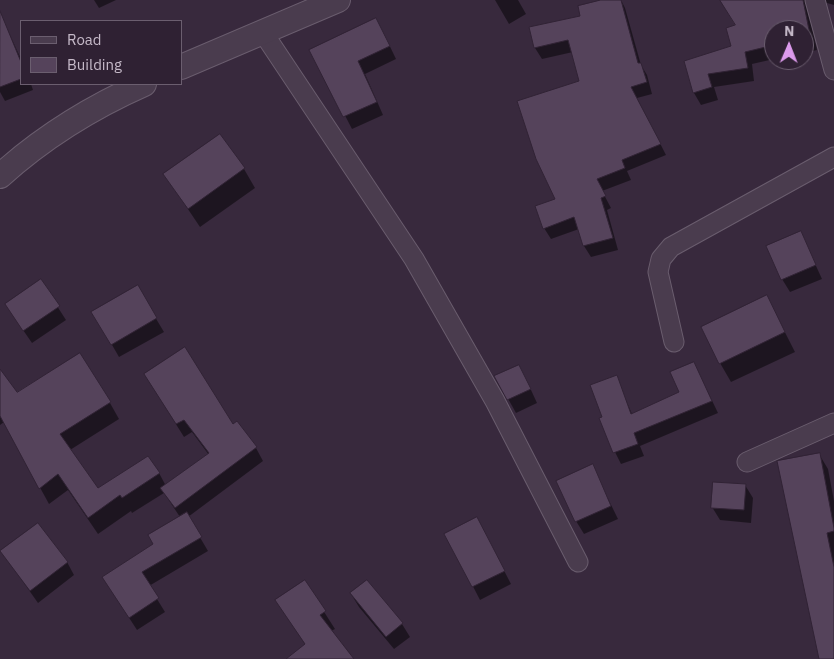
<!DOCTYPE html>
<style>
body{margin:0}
#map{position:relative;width:834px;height:659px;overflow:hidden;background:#38293d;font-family:"IBM Plex Sans",sans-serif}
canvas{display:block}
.legend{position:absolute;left:20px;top:20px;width:162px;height:65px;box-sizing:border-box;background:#2f2133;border:1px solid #6b5e6f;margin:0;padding:6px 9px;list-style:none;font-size:15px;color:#c5b9c8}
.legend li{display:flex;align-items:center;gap:10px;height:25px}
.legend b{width:25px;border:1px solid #6b5e6f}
.north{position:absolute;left:764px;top:20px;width:50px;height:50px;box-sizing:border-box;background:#2f2133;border:1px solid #6b5e6f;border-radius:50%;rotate:1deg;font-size:14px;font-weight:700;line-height:20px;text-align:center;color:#c5b9c8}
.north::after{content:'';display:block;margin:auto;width:18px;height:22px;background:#dc9aec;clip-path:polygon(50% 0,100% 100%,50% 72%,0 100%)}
</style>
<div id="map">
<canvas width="834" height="659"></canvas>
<ul class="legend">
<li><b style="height:6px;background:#4a3c4e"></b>Road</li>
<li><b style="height:14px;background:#55435b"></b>Building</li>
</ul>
<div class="north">N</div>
</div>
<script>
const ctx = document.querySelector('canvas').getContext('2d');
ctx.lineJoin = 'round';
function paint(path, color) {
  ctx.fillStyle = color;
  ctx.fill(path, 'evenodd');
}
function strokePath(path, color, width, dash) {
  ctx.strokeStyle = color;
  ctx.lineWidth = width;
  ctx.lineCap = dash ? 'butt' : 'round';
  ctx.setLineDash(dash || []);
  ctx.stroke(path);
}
paint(new Path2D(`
 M94,0H116L99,8Z
 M495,0H518L526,14L509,24Z
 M606,0H621L625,8L641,65L647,75L652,94L637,98L666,155L627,171L631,180L602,191L611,208L607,210L618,250L591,257L584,246L579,229L551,239L544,228L557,200L581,82L573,52L542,59L535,48Z
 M734,0H834V5L820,1L808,9L817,50L804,53V30H774V59L752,64L754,81L714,87L718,100L701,105L694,93L685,62L733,47L737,26Z
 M3,20L21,59V84H31L33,90L5,101L0,92V22Z
 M383,32L396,59L365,74L383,115L352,129L311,50Z
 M244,169L255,188L200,227L165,175Z
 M801,233L822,279L790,292L782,279Z
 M41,281L66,320L32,343L14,317Z
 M137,287L164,332L119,357L93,312Z
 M767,297L795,352L731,382L720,363Z
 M694,363L718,413L640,446L644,456L621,464L615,452L604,417L616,377L632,414L680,393Z
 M0,371L17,393L110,403L119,419L70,450L98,490L159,473L166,486L209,455L192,432L184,437L145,375L233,426L256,448L263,461L188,517L208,551L149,586L165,612L137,630L111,590L180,517L164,493L132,513L131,511L98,534L68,490L49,504L4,422L0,425Z
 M496,377L526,379L537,403L516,413Z
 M819,454L828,469L834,501V659H821Z
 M592,466L618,519L584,534L576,521Z
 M745,485L753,498L751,523L720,520L712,507Z
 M484,532L511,584L480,600L446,534Z
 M2,552L67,562L74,575L38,603Z
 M367,581L402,624L410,637L394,649L359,607L351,594Z
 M305,582L335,629L331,631L352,659H293L306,646L287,617Z`), '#0007');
const building = new Path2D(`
 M601,0H621L638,63H641L647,82L631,87L661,144L622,160L625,168L597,179L606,196L601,198L613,238L583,246L574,217L543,229L535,206L555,199L536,159L517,101L579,81L568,40L534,48L529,27L580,16L578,6Z
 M720,0H803L809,30H774V45L745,52L748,68L708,74L712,87L693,93L684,61L731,46L726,28L735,25Z
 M0,11L21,62V79L0,87Z
 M376,18L390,46L358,61L377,102L343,117L309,50Z
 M220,134L245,168L188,209L163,174Z
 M801,231L816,265L781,280L766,246Z
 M41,279L60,306L23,331L5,304Z
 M138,285L157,318L111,345L91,312Z
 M767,295L785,332L719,364L701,327Z
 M185,347L233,424L237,421L257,447L175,508L160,488L209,453L184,420L176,424L144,374Z
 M80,353L111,402L60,434L98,488L148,456L160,473L122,498L120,495L88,518L58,474L39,489L0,416V369L17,392Z
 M694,362L712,401L634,433L638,444L613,453L599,418L602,417L590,385L617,375L631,414L679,392L670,372Z
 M519,365L531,389L507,400L494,376Z
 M820,453L834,528V531L827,533L834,567V659H819L777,461Z
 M593,464L611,506L575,522L556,481Z
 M713,482L746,484L744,510L711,508Z
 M187,512L202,537L142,572L159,598L129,618L102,577L153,544L148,535Z
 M477,517L505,571L472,587L444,534Z
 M38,523L68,562L30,591L0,551Z
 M305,580L326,611L320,615L354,659H286L305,644L275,600Z
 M367,580L403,623L386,637L350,593Z`);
paint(building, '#55435b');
strokePath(building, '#312335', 1);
const minor = new Path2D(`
 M815,0L834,70
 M264,34L414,259L495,401L578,562
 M674,342L658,272L661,259L671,247L834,157
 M747,462L834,423`);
const tertiary = new Path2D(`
 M181,67L338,0
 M0,176C42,138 92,107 144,84`);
strokePath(minor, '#6a5d6e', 21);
strokePath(tertiary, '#6a5d6e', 26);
strokePath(minor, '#4a3c4e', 19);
strokePath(tertiary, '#4a3c4e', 24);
</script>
